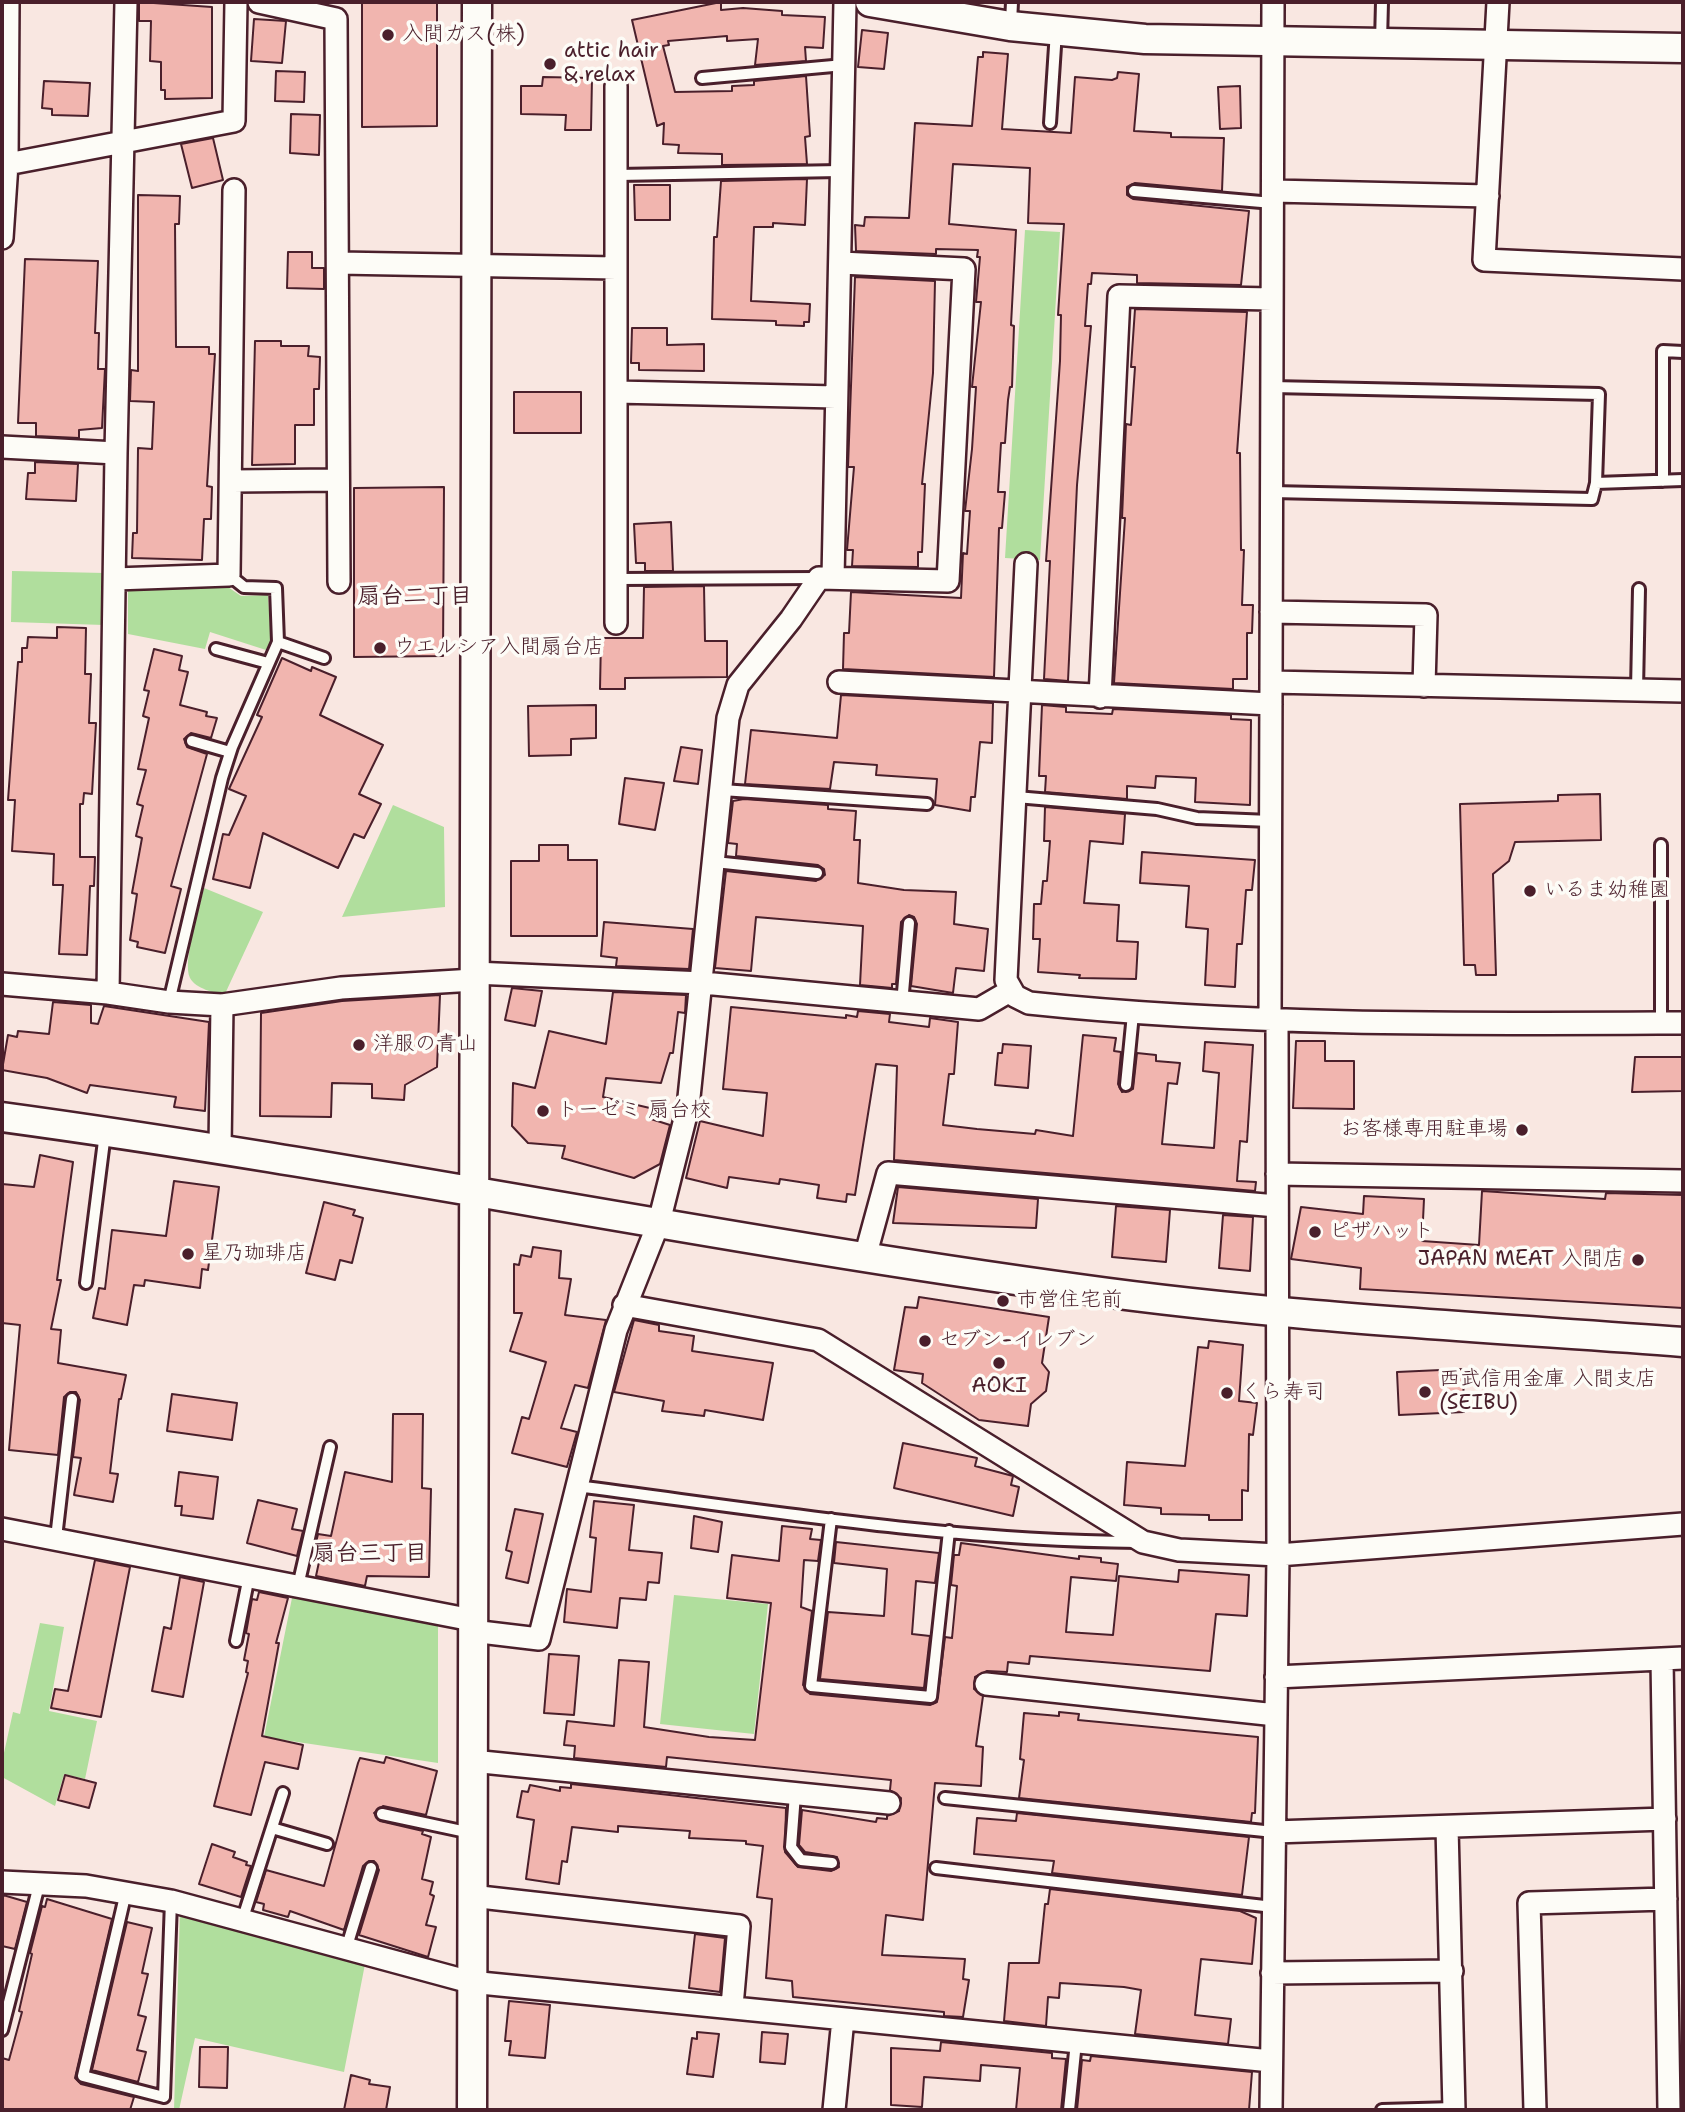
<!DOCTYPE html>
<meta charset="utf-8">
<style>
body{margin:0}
#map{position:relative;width:1685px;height:2112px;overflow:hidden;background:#f9e7e1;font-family:"Shantell Sans",sans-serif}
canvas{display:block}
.frame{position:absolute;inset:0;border:4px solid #4a1f2b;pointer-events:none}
</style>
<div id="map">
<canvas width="1685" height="2112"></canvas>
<div class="frame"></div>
</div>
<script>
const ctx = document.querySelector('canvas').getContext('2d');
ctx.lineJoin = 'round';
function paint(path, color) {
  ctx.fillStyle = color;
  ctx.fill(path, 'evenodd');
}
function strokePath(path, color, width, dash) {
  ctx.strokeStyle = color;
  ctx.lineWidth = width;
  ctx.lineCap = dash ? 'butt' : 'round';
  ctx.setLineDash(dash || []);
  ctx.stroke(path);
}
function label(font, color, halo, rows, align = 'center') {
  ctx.font = font + ' "Shantell Sans","Klee One",sans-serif';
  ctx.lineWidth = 7;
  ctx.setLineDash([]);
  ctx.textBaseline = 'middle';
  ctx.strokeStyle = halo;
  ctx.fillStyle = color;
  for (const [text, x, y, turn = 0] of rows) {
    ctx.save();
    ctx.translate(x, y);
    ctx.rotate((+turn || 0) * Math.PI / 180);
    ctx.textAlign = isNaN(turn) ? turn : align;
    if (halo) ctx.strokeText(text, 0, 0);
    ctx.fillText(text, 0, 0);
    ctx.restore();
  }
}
paint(new Path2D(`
 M1025,230L1060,232L1040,560L1005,558Z
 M12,571L105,573L104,625L11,622Z
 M225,585L241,596L268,595L271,641L266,650L210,632L205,649L128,634V588Z
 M393,805L444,827L445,907L342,917Z
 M204,888L263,912L224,996C214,992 196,989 190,978C182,962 200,907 204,888Z
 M293,1593L438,1619V1763L264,1737Z
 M674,1595L768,1604L754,1734L660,1724Z
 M40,1623L64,1627L49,1711L97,1721L85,1779L64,1774L55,1806L2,1777V1762L13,1712L20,1714Z
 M180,1911L366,1959L344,2072L195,2038L179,2110H174Z`), '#b0de9d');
const building = new Path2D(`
 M139,2L212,7V98L165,99V90H161V62L150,61L151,21H139Z
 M362,2H437V126L362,127Z
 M721,2V10L743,8L782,11V15L825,17L823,48L805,47L806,61L755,65L758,39L727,41V36L668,41L669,45L663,46L675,92L732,91V86L754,85V81L806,76L810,136L805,137L807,164L722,165V154L678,153L679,145L663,144L664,123L657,126L632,20Z
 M254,19L286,21L282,63L251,61Z
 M862,30L888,33L884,69L858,67Z
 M983,52L1008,54L1002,129L1071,133L1075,77L1112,80L1117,78L1118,72L1139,74L1134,131L1171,133V137L1224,138L1222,191L1135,183L1127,187V195L1133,199L1249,211L1241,285L1137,283V275L1092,273L1091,284H1088L1085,326H1091L1077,485L1068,681L1044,679L1050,561H1046L1060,361L1061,315H1058L1064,224L1028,223L1030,168L953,164L949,224L1016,230L1011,325L1014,326L1012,387H1010L1008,400L1005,443H1001L998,492H1005L1002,528H999L994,677L843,669L844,633H849L851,592L961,598L963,553L967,554L970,511H965L972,449L976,387H972L981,302H976L980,257H977L978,250L936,249V254L856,251L855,225L864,226L865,217L909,218L915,123L972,126L978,57H983Z
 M276,71L305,72L304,102L275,101Z
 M543,77L592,78L591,130H565L566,115L521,114V86H542Z
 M44,81L90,83L88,116L52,115V109L42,108Z
 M1240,86L1241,128L1220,129L1218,87Z
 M291,114L320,115L319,155L290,153Z
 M213,138L223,180L192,188L181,144Z
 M807,179L805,225L773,223V227H754L751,301L810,304L809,322H804V326L776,325V321L712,319L714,237H717L721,181Z
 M634,185H670V220H635Z
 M138,195L180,196L179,224H175L176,347H209V354H215L207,486L212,487L211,519H204L202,560L132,558L133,533H137L138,448L152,449L154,402L130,401L131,370L138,371Z
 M288,252H312V268H324V289L287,288Z
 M25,259L98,261L95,333H99L98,369H105L102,428L79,430V438L36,436V423H18Z
 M855,277L935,281L933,373L922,484H925L922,552H918V567L852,566L853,550H847L854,467H848Z
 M1135,309L1247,312L1237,453H1240L1241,550H1244L1242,605H1253L1252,633H1247V679H1233V689L1114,683L1125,518H1122L1126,424L1131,425L1135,367H1131Z
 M632,328H667V345L704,344V371L639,370V363H631Z
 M255,341H281V346H309L308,356L320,357L319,389H314V425H295V464L252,465Z
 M514,392H581V433H514Z
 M35,462L78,464L76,501L26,499L28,473H35Z
 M444,487L443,656L354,657V488Z
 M671,522L673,571H645V563H636L634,524Z
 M704,586L705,641H727V677L625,678V689H600L601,638H643L644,587Z
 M57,627L86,628L85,674H91L89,723H96L92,794L84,793L83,804H80V857H95L94,886H90L87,955L59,954L63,885H53L54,854L12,851L15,800H8L18,662H22V648H27L28,637L57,638Z
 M154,649L182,656L179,670L188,672L180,705L207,712L206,716L217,718L211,738L191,733L184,739L187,747L207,754L171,886L181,889L165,953L137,947L138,942L130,940L137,894L132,893L142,838L136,836L143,806L137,804L146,770L138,769L149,718L143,716L149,691L144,690Z
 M282,658L311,671L312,667L336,677L320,715L383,745L359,794L381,804L364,838L354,834L338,868L263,833L250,888L213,879L223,834L229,835L246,796L229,789L262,717L257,715Z
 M841,695L993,703L992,743L980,742L975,797H971L970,811L935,805L937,779L876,775L877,765L834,762L830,789L745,784L751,730L837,738Z
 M596,705V738L571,739V755L529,756L528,706Z
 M1042,705L1066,707V712L1112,714L1113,709L1231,715V719L1251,720L1250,805L1195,802L1196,778L1156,776L1155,788L1127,786V799L1045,792L1046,776H1039Z
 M681,747L702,750L698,784L674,781Z
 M625,778L664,783L655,830L619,824Z
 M1600,794L1601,840L1515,842L1509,861L1493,874L1496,975H1476L1475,965H1464L1460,804L1558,801V795Z
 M744,799L828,805V809L856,811L854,840H860L858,883L904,890L956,892L954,924L988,929L984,971L956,968L953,993L911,986L917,924L914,917L909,915L901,922L896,984H892V988L860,985L863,926L756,917L751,971L715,968L726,871L816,881L825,875L824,869L818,865L736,856L737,844L728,843L733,801Z
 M1045,807L1125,814L1123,844L1090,841L1084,903L1119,905L1117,941L1138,942L1136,979L1079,978L1080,975L1038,972L1040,939H1033L1034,904H1041L1043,881H1047L1050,841H1044Z
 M539,845H568V860H597V936H511V861H539Z
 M1142,852L1255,860L1252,890H1246L1242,944H1237L1235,987L1205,985L1208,929L1186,927L1189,886L1140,883Z
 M604,922L693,929L689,969L616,966L617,958L601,956Z
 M512,988L542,991L535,1026L505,1020Z
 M613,992L686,995L685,1013L678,1012L673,1053H670L661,1083L606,1078L603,1097L654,1109L651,1119L670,1125L660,1164L634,1178L562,1158L565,1146L528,1143L512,1126L513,1083L535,1088L549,1031L606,1044Z
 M440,995L437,1067L405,1085L404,1100L372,1098V1084L332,1083L331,1117L260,1116L261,1013L342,1001Z
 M53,1002L91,1005V1023L98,1024L104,1006L209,1022L205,1111L174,1107L176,1097L90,1085L87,1093L47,1078L2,1070L8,1035L17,1037L18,1031L49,1034Z
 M731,1007L846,1018V1015L857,1017L858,1011L890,1014L889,1022L929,1027L930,1018L958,1022L954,1074H949L943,1125L977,1129L1035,1134L1036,1130L1073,1136L1083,1035L1116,1038L1114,1051L1121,1052L1118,1084L1122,1092L1133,1089L1137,1053L1156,1055V1061L1180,1063L1177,1084L1168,1083L1162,1144L1214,1148L1219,1073L1203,1071L1205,1042L1253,1045L1247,1142L1240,1141L1237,1181L1256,1182L1255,1191L894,1160L897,1066L876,1064L855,1195L847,1194L846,1202L817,1198L819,1185L780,1179L779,1184L729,1177L727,1188L686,1178L700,1121L763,1136L767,1093L723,1089Z
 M1296,1041H1325V1061H1354V1109L1293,1108Z
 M1003,1044L1031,1046L1028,1088L995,1085L998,1053H1002Z
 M1635,1057H1683V1091L1632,1092Z
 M40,1155L73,1162L57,1280H61L51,1329L61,1330L58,1363L126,1375L121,1399H119L110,1473L118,1474L113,1502L74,1495L81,1458L73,1457L80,1400L76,1392H70L64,1397L58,1455L9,1450L20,1325L2,1323V1184L34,1187Z
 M174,1181L219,1187L208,1270L202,1269L200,1288L145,1280L144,1286L134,1285L127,1325L93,1318L99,1288L105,1289L112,1230L166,1236Z
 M898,1187L1038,1199L1036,1228L893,1223Z
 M1482,1191L1605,1199L1606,1193L1683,1195V1308L1360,1289L1361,1268L1291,1259L1301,1207L1363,1214L1364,1196L1424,1199L1422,1241L1479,1245Z
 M324,1202L355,1210L353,1215L363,1218L352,1263L340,1260L335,1280L306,1273Z
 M1116,1206L1170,1210L1166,1262L1112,1257Z
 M1223,1215L1253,1217L1250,1271L1219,1268Z
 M533,1247L561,1251L559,1278L571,1279L565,1315L606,1320L588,1388L575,1385L561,1428L577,1432L567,1467L512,1453L522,1417L529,1419L546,1362L510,1351L522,1313H514V1264L519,1265L521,1255L531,1257Z
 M919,1297L1049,1317L1042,1363L1049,1372L1046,1391L1031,1404L1028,1426L979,1420L922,1383L923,1374L894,1370L905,1307L917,1308Z
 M634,1320L659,1325V1331L694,1336L692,1351L773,1363L763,1420L705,1410L704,1416L662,1411L664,1401L614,1392Z
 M1209,1341L1243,1345L1239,1401L1257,1403L1253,1435L1249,1434L1248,1491L1242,1490V1520H1209V1515L1161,1514V1508L1124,1505L1127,1462L1185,1466L1198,1347L1208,1348Z
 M1463,1369L1464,1412L1399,1415L1397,1372Z
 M172,1394L237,1403L232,1440L167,1431Z
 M393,1414H423L422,1488L431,1489L429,1577L367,1576L365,1586L316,1576L319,1562L312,1560L318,1534L331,1536L345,1472L392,1482Z
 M903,1443L977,1458L975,1466L1013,1476L1011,1485L1019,1487L1013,1516L894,1488Z
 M179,1472L218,1477L213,1519L181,1515L182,1506H175Z
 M258,1500L297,1509L292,1529L303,1531L297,1556L247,1543Z
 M594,1501L634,1505L629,1550L662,1553L659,1583L648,1582L646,1600L620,1598L617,1628L564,1622L567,1589L591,1592L596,1538L590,1537Z
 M515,1509L543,1514L528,1583L506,1578L512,1552L506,1550Z
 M694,1516L722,1522L718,1552L691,1548Z
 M782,1526L812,1529L810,1539L821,1540L818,1561L804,1560L801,1607L812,1611L803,1685L810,1694L930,1705L937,1702L945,1637L952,1638L957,1586L951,1585L954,1555H959L961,1543L1079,1559V1556L1101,1558V1562L1118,1564L1116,1581L1071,1577L1066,1632L1113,1635L1119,1576L1178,1582L1179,1570L1249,1575L1247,1616L1216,1614L1210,1671L1030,1656L1029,1664L1008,1662L1007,1672L987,1671L975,1677L974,1689L983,1696L976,1746L983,1747L981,1786L935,1783L923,1920L886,1915L882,1955L965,1959L963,1979L969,1980L963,2017L944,2016V2012L793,1997L792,1981L766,1978L772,1899L757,1897L763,1846L746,1844V1841L689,1838L690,1831L618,1826V1832L572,1827L567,1862L562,1861L559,1884L526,1879L534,1820L517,1817L522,1791L528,1792L530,1785L560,1791V1787L571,1788V1784L786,1808L785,1852L798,1867L831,1871L839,1867L837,1857L805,1852L799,1845L802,1810L876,1822L877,1818L887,1819V1816L899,1811L901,1798L890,1790L891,1780L667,1757L666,1767L574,1758L575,1746L564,1745L567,1721L614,1726L619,1660L649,1662L644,1727L709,1737L755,1740L771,1603L727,1598L732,1555L779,1561Z
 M836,1542L939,1553L935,1583L916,1581L912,1634L930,1636L924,1688L820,1679L828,1612L884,1616L887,1569L834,1563Z
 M95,1560L130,1567L101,1717L51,1708L55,1689L68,1691Z
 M180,1577L204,1582L183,1697L152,1691L164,1627L171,1629Z
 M259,1592L288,1598L276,1643H279L262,1736L303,1745L298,1769L265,1762L251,1815L214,1806L248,1673L246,1672L248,1661L244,1660L249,1634L246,1633L252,1599L257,1600Z
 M549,1654L579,1656L574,1715L544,1713Z
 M1059,1712L1079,1714L1078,1720L1258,1737L1255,1813H1252L1251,1822L1019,1798L1024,1760L1020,1759L1024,1713L1059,1716Z
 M386,1757L437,1771L426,1815L383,1806L374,1813L380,1821L423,1831L422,1834L431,1837L422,1879L433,1882L430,1894L434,1896L426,1925L436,1927L428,1957L359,1935L379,1870L374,1861H369L363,1866L344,1930L290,1911L288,1917L263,1910L264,1904L256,1902L266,1870L324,1886L358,1763L360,1758L384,1763Z
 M65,1775L96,1783L89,1808L58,1800Z
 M1017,1813L1249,1837L1242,1895L1052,1873L1054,1861L974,1854L977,1818L1016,1821Z
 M212,1844L235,1852L233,1857L247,1862L246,1865L251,1866L241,1897L199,1884Z
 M1050,1889L1240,1911L1256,1918L1252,1964L1201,1959L1195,2015L1231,2019L1228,2044L1135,2034L1141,1990L1124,1987L1060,1983L1059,1998L1048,1997L1046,2026L1004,2021L1009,1963H1039L1045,1904H1048Z
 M3,1895L27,1902L15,1949L2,1946Z
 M47,1899L112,1919L75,2078L81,2084L134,2097L130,2110H2V2058L9,2060L22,2012L19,2011L32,1954L30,1953L42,1906L45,1907Z
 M127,1922L152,1928L142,1973L148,1974L138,2015L146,2017L137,2050L146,2052L138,2082L92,2070Z
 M695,1934L725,1938L720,1992L689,1988Z
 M509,2001L550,2005L545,2058L509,2055L511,2041H505Z
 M697,2032L719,2034L713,2077L687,2074L692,2038L697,2039Z
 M762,2032L788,2034L785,2064L760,2062Z
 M941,2042L1052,2053V2058L1066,2059L1061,2110H1016L1020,2068L981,2065L980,2081L924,2077L922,2107L891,2105V2048L940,2051Z
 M200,2047H228L227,2088L199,2087Z
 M1091,2056L1252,2072L1249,2110H1077L1082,2060L1090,2061Z
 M351,2075L370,2080L369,2084L390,2087L386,2110H344Z`);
paint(building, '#f1b5af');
strokePath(building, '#4a1f2b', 2);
const service = new Path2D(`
 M1011,23L1012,2
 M1381,42L1382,2
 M702,78L844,65
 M1050,123L1056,31
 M618,175L840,171
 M1134,191L1273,203
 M1272,387L1599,394L1596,483
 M1663,481V351L1683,352
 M1272,492L1592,499L1596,483L1683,480
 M617,579L819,578
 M278,642L324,658
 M216,649L268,663
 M1637,690L1639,589
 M192,741L230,752
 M722,790L927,804
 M1016,797L1157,809L1197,818L1270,821
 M1661,845V1023
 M715,862L817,873
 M169,1002L222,778L232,747L278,642L276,588L244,587L229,575
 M902,1004L909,923
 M1126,1085L1133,1014
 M86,1283L105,1133
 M577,1486C763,1510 950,1541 1138,1542
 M831,1519L811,1686L931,1697L949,1531
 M56,1538L72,1399
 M298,1586L330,1447
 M236,1641L249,1576
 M795,1794L791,1847L801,1860L832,1863
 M945,1798L1274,1832
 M382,1814L471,1833
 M272,1828L327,1844
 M936,1868L1273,1907
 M126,1892L83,2076L164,2097L171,1901
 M242,1921L283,1793
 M347,1946L371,1868
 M2,2030L39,1885
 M1069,2110L1076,2042
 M1382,2110L1454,2108`);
const minor = new Path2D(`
 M259,2L336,19L339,582
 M1498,2L1484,260L1683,269
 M616,86V392L836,397
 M2,165L234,121L236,2
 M1273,191L1488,196
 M2,238L7,164L8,2
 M339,263L616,268
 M2,447L116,453
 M232,481L337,480
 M1026,564L1006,980L1015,996L1029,1003C1246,1026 1465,1024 1683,1023
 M833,578L845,2
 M115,579L229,575L234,190
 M1271,612L1426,615L1424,686
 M616,623V392
 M839,682L1271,704
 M1271,682L1683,691
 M1100,697L1119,296L1272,299
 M474,973L703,983L979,1009L1010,991
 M2,984L108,993L169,1002L222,1005L341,988L474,980
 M108,993L116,453L126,2
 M1270,1019L1273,2
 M220,1148L222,1005
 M1277,1174L1683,1181
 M865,1257L888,1173L1277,1206
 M624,1305L818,1340L1143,1542L1179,1550L1278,1555L1683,1524
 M2,1529L472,1620
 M472,1631L539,1639L616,1330L659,1222L688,1107L728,718L738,685L791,619L819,578L948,581L964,269L841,263
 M1662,1659L1669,2110
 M1276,1677L1683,1658
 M986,1684L1276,1715
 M472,1761L889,1803
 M1447,1827L1454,2110
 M1274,1832L1665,1819
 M2,1882L86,1886L171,1901L470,1982L1271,2061
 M471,1896L739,1926L732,2006
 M1272,1973L1452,1971
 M834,2110L843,2019
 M1271,2110L1278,1555L1277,1020
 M1535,2110L1529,1903L1666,1899`);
const tertiary = new Path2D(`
 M870,2L1010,26L1145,39L1683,48
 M2,1117C362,1166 719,1240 1080,1289C1280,1317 1482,1327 1683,1342
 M472,2110L477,2`);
strokePath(service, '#4a1f2b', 16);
strokePath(minor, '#4a1f2b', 26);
strokePath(tertiary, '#4a1f2b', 33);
strokePath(service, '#fdfcf7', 10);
strokePath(minor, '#fdfcf7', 21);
strokePath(tertiary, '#fdfcf7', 28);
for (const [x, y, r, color] of [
 [388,35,7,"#4a1f2b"],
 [550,64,7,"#4a1f2b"],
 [380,648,7,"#4a1f2b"],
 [1530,891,7,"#4a1f2b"],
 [359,1045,7,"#4a1f2b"],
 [543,1111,7,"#4a1f2b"],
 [1522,1130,7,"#4a1f2b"],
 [1315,1232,7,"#4a1f2b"],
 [188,1254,7,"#4a1f2b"],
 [1638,1260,7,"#4a1f2b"],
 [1003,1301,7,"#4a1f2b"],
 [925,1341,7,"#4a1f2b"],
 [999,1363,7,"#4a1f2b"],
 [1425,1392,7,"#4a1f2b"],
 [1227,1393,7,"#4a1f2b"]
]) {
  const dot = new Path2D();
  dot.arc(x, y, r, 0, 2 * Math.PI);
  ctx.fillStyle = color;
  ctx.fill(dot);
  strokePath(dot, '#fdfcf7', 2.5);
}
label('21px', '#4a1f2b', '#fdfcf7', [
 ["入間ガス(株)",402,35],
 ["attic hair",564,52],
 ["& relax",564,76],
 ["ウエルシア入間扇台店",394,648],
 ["いるま幼稚園",1544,891],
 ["洋服の青山",373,1045],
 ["トーゼミ 扇台校",557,1111],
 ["お客様専用駐車場",1508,1130,"right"],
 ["ピザハット",1329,1232],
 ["星乃珈琲店",202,1254],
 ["JAPAN MEAT 入間店",1624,1260,"right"],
 ["市営住宅前",1017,1301],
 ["セブン-イレブン",939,1341],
 ["西武信用金庫 入間支店",1439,1380],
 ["(SEIBU)",1439,1404],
 ["AOKI",999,1387,"center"],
 ["くら寿司",1241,1393]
], 'left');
label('bold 23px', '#4a1f2b', '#fdfcf7', [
 ["扇台二丁目",415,597],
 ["扇台三丁目",370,1554]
]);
</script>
